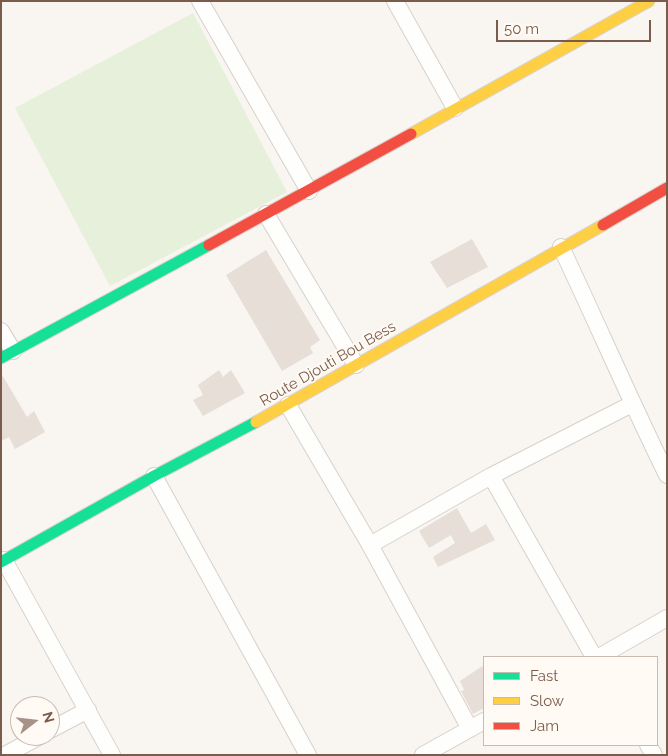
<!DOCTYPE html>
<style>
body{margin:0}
#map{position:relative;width:668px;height:756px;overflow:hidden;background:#f9f5f0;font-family:Raleway,sans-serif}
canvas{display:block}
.frame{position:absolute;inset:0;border:2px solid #7a5c4d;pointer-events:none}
.legend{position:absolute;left:483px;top:656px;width:175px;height:90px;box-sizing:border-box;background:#fffaf3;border:1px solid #cabbb1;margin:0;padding:6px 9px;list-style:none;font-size:15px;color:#7a5c4d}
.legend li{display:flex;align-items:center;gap:10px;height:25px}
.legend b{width:25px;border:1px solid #cabbb1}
.north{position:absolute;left:10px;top:696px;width:50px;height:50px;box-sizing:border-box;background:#fffaf3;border:1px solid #cabbb1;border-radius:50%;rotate:74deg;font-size:14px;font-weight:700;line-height:20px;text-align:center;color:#7a5c4d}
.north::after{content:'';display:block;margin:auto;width:18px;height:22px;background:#a69286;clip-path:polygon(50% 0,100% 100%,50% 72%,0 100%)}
.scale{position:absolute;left:496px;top:20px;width:155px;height:22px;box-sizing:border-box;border:2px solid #7a5c4d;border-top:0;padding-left:6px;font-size:15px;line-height:18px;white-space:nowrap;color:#7a5c4d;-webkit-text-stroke:4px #fffaf3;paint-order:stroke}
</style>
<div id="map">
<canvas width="668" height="756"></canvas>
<div class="frame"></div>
<ul class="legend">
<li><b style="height:6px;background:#16e098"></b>Fast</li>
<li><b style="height:6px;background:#ffcf43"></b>Slow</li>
<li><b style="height:6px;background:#f24e42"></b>Jam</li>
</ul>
<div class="north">N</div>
<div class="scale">50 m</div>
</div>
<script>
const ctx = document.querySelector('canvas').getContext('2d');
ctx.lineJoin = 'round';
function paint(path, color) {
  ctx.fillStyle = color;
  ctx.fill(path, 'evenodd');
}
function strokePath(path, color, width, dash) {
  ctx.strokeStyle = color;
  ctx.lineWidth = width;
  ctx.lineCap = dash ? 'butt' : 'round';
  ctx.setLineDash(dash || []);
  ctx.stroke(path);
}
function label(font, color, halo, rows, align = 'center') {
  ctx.font = font + ' Raleway,sans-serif';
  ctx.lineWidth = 4;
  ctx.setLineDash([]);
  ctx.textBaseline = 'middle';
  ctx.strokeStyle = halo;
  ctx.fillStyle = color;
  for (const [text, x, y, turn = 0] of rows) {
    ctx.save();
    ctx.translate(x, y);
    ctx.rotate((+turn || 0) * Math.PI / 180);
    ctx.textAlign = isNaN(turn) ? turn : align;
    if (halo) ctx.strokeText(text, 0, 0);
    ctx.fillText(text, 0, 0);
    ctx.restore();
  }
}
paint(new Path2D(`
 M193,13L287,192L110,286L15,108Z`), '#e7f0db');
paint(new Path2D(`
 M472,239L488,267L447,288L430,262Z
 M266,250L320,340L310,347L313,353L282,371L226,275Z
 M219,370L223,377L231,370L245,393L203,416L193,400L203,395L198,385Z
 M1,373L27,417L34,411L45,432L15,449L9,437L1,441Z
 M457,508L471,533L486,524L495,540L438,567L433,557L455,543L451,535L429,548L419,531Z
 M484,665V708L473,714L461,691L464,690L460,681Z`), '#e6ded7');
const street = new Path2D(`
 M200,1L309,191
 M395,1L455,108
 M266,214L356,365
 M561,247C597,323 630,400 667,475
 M1,331L13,351
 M288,405L370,545L470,729
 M154,476L308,755
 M491,476L594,657
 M370,545L491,476L632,404
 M4,560L112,755
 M599,657L667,618
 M50,730L88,710
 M648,745L654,755
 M5,755L40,736
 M423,755L484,721`);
const fast = new Path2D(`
 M1,358L209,245
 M1,562L154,476L256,422`);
const slow = new Path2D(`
 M411,134L649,1
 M256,422L603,225`);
const jam = new Path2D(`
 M603,225L667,188
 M209,245L411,134`);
strokePath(street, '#d7d1cb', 18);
strokePath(fast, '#d9d2cb', 13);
strokePath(slow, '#d9d2cb', 13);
strokePath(jam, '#d9d2cb', 13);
strokePath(street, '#fefefd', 16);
strokePath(fast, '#16e098', 11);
strokePath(slow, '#ffcf43', 11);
strokePath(jam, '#f24e42', 11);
label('15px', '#7a5c4d', '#fffaf3', [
 ["Route Djouti Bou Bess",328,364,-30]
]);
</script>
